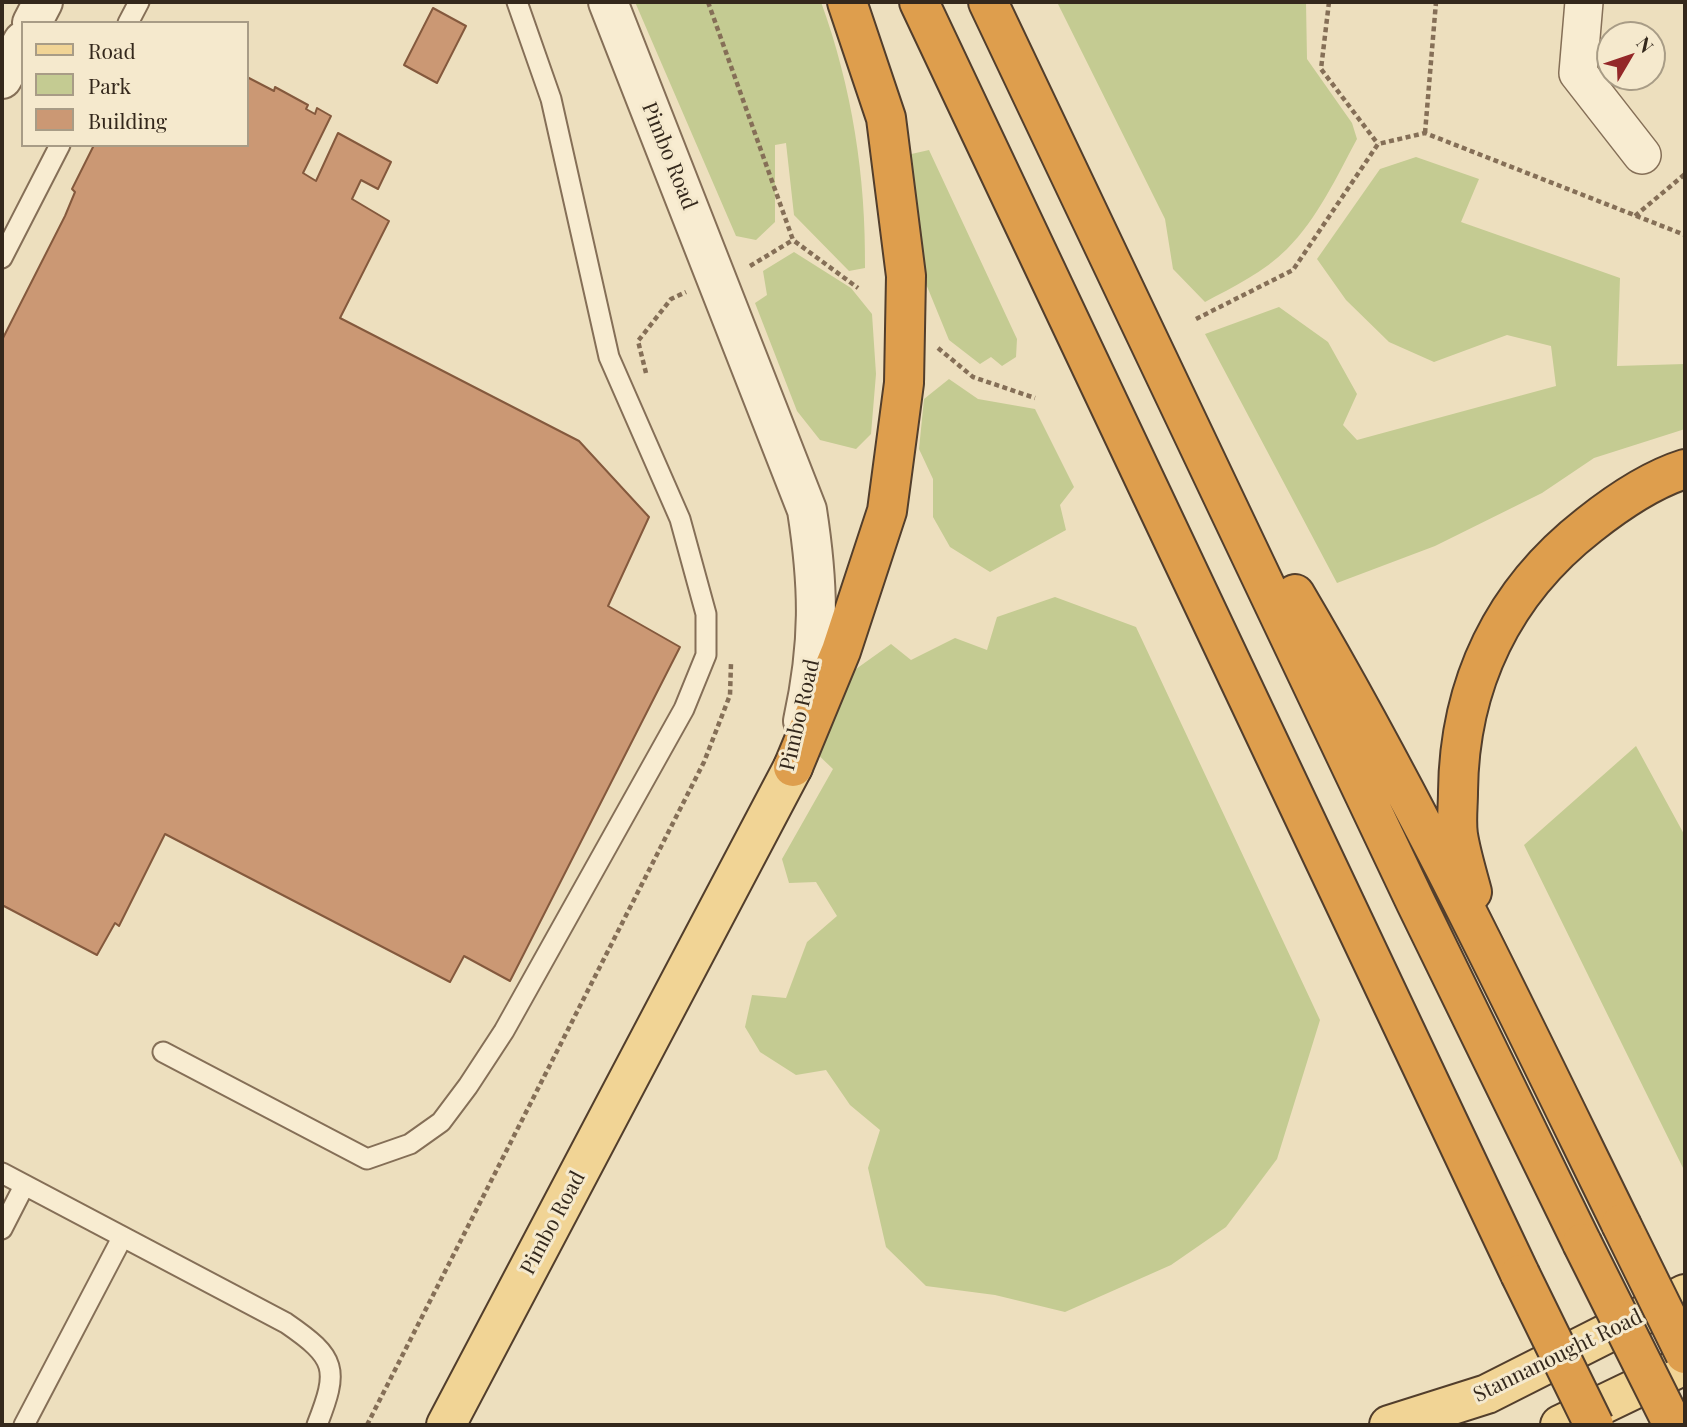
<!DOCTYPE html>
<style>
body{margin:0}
#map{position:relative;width:1687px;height:1427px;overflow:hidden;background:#eddfbe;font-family:"Playfair Display",serif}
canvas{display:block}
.frame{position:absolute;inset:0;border:4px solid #34281c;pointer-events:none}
.legend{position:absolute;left:21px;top:21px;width:228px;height:126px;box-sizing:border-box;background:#f5e9cd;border:2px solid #a89c86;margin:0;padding:9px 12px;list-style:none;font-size:21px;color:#34281c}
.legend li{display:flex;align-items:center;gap:14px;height:35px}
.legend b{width:35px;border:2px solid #a89c86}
.north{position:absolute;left:1596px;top:21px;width:70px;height:70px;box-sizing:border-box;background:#f5e9cd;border:2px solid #a89c86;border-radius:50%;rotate:51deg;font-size:19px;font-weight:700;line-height:28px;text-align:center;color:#34281c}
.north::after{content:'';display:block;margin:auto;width:24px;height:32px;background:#942829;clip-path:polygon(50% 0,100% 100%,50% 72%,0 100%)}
</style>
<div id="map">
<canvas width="1687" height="1427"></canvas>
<div class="frame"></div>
<ul class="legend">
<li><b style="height:9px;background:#f1d495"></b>Road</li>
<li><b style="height:19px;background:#c4cb92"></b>Park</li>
<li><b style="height:19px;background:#cb9874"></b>Building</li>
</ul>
<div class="north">N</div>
</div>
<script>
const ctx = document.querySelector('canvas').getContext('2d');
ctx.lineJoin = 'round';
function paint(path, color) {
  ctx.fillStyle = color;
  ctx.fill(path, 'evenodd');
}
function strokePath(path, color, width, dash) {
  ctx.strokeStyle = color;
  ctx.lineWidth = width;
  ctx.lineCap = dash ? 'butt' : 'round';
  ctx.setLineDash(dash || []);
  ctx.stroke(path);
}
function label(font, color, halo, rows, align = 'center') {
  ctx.font = font + ' "Playfair Display",serif';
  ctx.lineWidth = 6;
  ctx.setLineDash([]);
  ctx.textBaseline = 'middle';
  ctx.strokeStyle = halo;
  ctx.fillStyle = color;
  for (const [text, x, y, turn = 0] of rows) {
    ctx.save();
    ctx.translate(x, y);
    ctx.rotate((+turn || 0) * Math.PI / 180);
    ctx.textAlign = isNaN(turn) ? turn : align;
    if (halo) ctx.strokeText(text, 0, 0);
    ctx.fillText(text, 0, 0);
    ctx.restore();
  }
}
paint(new Path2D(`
 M635,2H821C852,87 866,177 865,268L849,271L794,215L786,143L775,145V222L756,240L736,236Z
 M1057,2H1306L1307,59L1352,123L1357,139C1337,176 1318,218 1287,249C1264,272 1233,287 1205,302L1173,269L1165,219Z
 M929,150L1017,339L1016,357L1002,366L991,357L980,364L949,340L924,279L907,155Z
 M1416,157L1479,179L1461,222L1620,278L1617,366L1685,364V429L1594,458L1542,493L1435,546L1337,583L1205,334L1279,307L1328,342L1357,394L1343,425L1357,440L1556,386L1551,346L1507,335L1434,362L1389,342L1346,300L1317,259L1380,169Z
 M794,252L851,288L872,314L876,374L871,434L856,449L820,440L797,411L755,303L767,295L763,271Z
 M949,379L978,399L1035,409L1074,487L1060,505L1066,530L990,572L950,547L933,517V479L919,449L924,399Z
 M1055,597L1136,627L1320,1020L1277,1159L1226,1227L1171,1265L1065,1312L995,1295L926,1286L886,1247L868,1168L880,1130L850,1105L826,1070L796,1075L760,1052L745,1027L752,995L786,998L807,942L837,916L816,882L789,883L782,859L833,769L813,750L849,674L891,644L911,660L955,638L987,650L997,617Z
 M1636,746L1685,836V1172L1524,845Z`), '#c4cb92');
const building = new Path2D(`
 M433,8L466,26L437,83L404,65Z
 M247,77L274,91L275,87L308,105L306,109L315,114L317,108L331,116L303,173L316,181L338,133L391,162L378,189L361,180L352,199L389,221L340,318L579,441L649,517L608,606L680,647L510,981L464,956L450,982L165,834L119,926L115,923L97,955L2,905V340L65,216L75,192L72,189L94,145H247Z`);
paint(building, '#cb9874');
strokePath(building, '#84593d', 2);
const service = new Path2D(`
 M128,23L139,2
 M2,258L60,145
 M163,1052L367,1159L410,1144L441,1122L468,1086L504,1031L684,709L706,655V614L680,519L609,357L551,99L517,2
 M2,1173L286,1323C337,1358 339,1369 317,1425
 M2,1229L24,1186
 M24,1425L122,1238`);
const minor = new Path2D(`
 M1584,2L1578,73L1642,155`);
const tertiary = new Path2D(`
 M608,2L807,510C819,587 820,643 803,721
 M32,23L43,2
 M2,79L23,41`);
const primary = new Path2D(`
 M446,1425L793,767
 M1389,1425L1487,1394L1685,1294
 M1560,1425L1685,1365`);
const motorway = new Path2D(`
 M919,2L1520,1274
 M988,2L1416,903L1582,1243
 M1295,594C1415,797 1517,1012 1621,1224
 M793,767L841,651L887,511L904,383L906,276L886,118L847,2
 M1472,892C1467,873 1461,854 1458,835C1456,821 1458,806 1458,792C1459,684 1503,592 1589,525C1618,502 1650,480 1685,469`);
strokePath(service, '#856f57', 23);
strokePath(minor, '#856f57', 40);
strokePath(tertiary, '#856f57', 42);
strokePath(primary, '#523e2c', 42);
strokePath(motorway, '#523e2c', 42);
strokePath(new Path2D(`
 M708,2L793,240L858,288
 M1329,2L1321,69L1378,144
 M1425,133L1436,2
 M1635,216L1685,174
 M750,266L793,240
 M1196,319L1293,270L1378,144L1425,133L1685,235
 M938,348L973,377L1035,398
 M646,373L638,341L671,299L686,292
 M367,1425L704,762L730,695L731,663`), '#856f57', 4.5, [5, 3.5]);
strokePath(service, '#f8ecd1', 19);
strokePath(minor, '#f8ecd1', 37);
strokePath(tertiary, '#f8ecd1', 38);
strokePath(primary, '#f1d495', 38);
strokePath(motorway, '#de9e4d', 38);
const motorwayBridge = new Path2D(`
 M1621,1224L1685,1354
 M1582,1243L1673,1425
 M1520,1274L1594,1425`);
strokePath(motorwayBridge, '#523e2c', 42, []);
strokePath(motorwayBridge, '#de9e4d', 38);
label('21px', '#34281c', '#f5e9cd', [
 ["Pimbo Road",669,156,68],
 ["Pimbo Road",800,715,-77],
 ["Pimbo Road",553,1223,-62],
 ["Stannanought Road",1558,1356,-26]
]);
</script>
